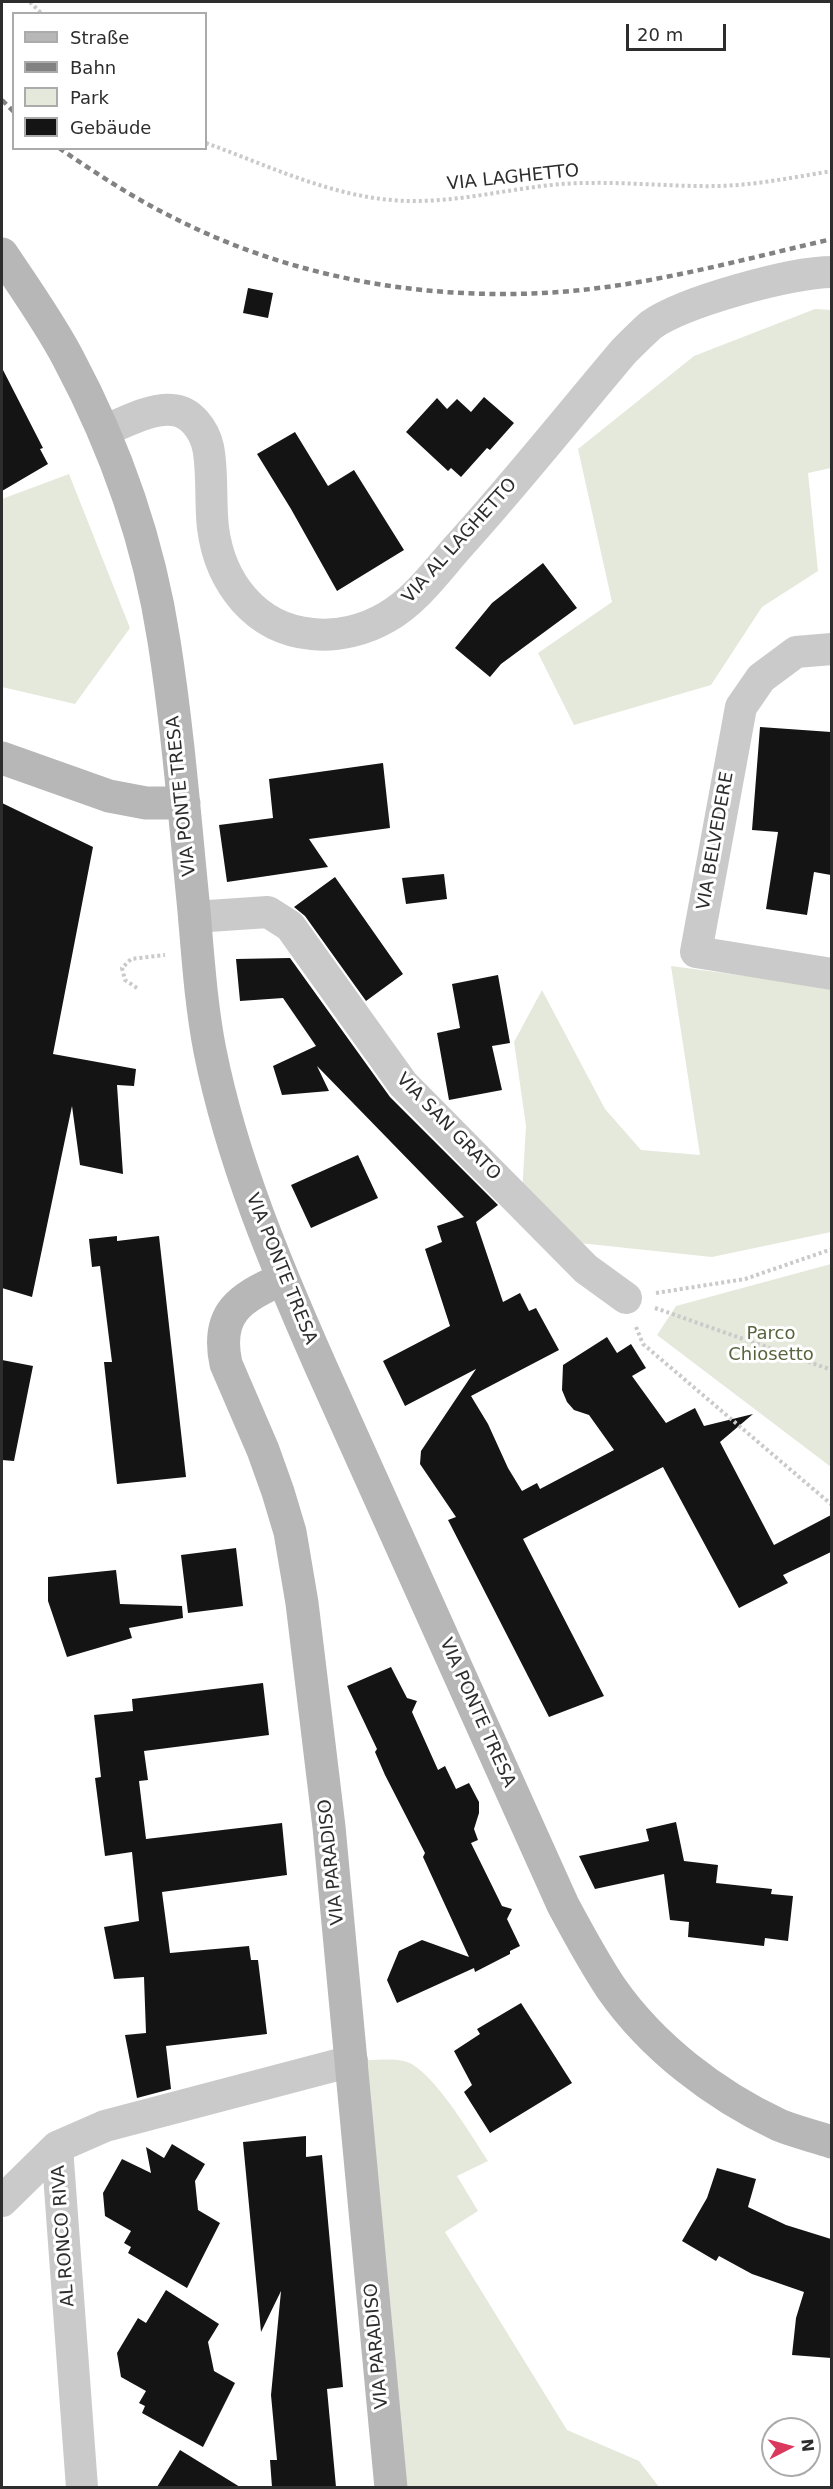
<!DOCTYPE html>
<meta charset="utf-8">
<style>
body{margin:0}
#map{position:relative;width:833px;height:2489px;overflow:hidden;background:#fff;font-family:"DejaVu Sans",sans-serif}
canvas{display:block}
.frame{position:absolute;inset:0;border:3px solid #2d2d2d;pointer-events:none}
.legend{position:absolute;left:12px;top:12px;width:195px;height:138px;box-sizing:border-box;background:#fff;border:2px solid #ababab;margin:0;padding:8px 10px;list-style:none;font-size:18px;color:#2d2d2d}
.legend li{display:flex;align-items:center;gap:12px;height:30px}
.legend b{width:30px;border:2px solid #ababab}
.north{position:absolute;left:761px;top:2417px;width:60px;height:60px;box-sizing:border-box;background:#fff;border:2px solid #ababab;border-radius:50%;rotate:84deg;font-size:16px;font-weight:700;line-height:24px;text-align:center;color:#2d2d2d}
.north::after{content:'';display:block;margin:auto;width:21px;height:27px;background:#da385c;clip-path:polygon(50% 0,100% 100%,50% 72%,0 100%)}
.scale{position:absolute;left:626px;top:24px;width:100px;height:27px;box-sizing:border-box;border:3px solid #2d2d2d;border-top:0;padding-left:8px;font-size:18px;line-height:21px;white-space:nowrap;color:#2d2d2d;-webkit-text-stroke:4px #fff;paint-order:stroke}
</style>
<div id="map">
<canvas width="833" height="2489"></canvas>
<div class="frame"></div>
<ul class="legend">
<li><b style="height:8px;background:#b7b7b7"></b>Straße</li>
<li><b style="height:8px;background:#828282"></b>Bahn</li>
<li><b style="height:16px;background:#e5e9db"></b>Park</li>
<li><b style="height:16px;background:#141414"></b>Gebäude</li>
</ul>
<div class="north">N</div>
<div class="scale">20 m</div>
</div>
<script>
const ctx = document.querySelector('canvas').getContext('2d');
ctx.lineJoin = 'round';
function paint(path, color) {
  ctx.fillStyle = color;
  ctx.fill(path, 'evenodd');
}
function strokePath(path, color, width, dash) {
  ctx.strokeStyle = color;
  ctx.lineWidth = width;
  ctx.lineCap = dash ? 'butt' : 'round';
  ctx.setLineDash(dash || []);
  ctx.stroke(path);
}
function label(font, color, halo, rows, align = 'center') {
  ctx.font = font + ' "DejaVu Sans",sans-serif';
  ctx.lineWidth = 6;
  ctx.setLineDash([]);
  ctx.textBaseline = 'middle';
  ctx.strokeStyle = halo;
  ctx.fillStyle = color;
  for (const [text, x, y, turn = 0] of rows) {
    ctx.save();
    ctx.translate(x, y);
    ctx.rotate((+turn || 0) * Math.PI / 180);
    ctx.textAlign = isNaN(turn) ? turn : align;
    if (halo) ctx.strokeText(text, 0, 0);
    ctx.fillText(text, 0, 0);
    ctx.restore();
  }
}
paint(new Path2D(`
 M815,309L832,310L831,468L808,473L818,571L762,607L711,685L574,725L538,653L612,602L578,449L694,356Z
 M69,474L130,628L75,704L2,687V499Z
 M671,966L831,987V1232L712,1257L579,1243L522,1194L526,1126L514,1042L542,990L605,1109L641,1150L700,1155Z
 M831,1264H832L831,1467L657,1335L676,1306Z
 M352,2061C366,2061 394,2057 407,2062C433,2071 472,2136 488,2161L457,2176L478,2211L445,2232L567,2430L639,2461L659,2487H391Z`), '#e5e9db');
paint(new Path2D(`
 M248,288L273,293L268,318L243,313Z
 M2,368L43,448L40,449L48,464L2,491Z
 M484,397L514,423L490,450L487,448L461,477L451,468L448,471L406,432L437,398L447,409L457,399L471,412Z
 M295,432L328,486L354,470L404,550L337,591L291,509L257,454Z
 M543,563L577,608L501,664L490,677L455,648L492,603Z
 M760,727L831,732V875L814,872L807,915L766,909L778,832L752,830Z
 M383,763L390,828L309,839L328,867L227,882L219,825L273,818L269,779Z
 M2,803L93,847L53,1054L136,1069L134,1086L117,1085L123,1174L80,1165L72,1106L32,1297L2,1288Z
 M444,874L447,899L406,904L402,878Z
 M335,877L403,974L366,1001L305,916L294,907Z
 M290,958L390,1097L498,1205L476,1222L503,1302L520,1293L529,1311L536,1308L559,1350L471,1396L488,1424L508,1468L522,1491L537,1483L540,1489L614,1450L589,1415L574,1410L567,1402L562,1390L563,1365L607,1337L617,1353L631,1344L646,1368L632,1376L666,1423L695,1408L704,1426L753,1414L720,1442L774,1545L831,1515V1552L783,1575L788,1583L739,1608L663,1467L523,1539L604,1696L549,1717L448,1520L456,1517L420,1464L421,1451L476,1369L405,1406L383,1361L450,1326L425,1249L442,1242L437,1226L464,1217L317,1066L329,1091L282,1095L273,1066L316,1046L283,998L240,1001L236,959Z
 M498,975L510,1043L492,1046L502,1090L449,1100L437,1033L460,1028L452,984Z
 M358,1155L378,1198L311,1228L291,1185Z
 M117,1236V1241L159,1236L186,1477L117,1484L104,1362H112L100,1266L92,1267L89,1239Z
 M2,1360L33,1366L14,1461L2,1460Z
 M236,1548L243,1606L188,1613L181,1555Z
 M116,1570L120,1604L182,1606L183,1618L129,1628L132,1638L67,1657L48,1601V1577Z
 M391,1667L407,1698L417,1701L412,1712L438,1770L445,1766L456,1789L469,1783L479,1802V1813L474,1829L478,1840L471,1843L502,1906L512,1909L507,1919L520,1946L510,1951V1954L475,1972L474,1968L397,2003L387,1980L399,1951L422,1940L469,1957L423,1857L425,1853L385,1775L375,1752L377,1749L347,1686Z
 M263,1683L269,1735L144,1751L148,1780L139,1781L146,1839L282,1823L287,1875L162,1892L170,1953L249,1946L251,1960H258L267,2034L166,2046L171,2089L137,2098L125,2035L146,2033L144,1977L114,1979L104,1927L139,1921L132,1852L105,1856L95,1778L101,1777L94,1715L133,1711L132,1699Z
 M676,1822L684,1861L718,1865L716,1883L772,1889L771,1894L793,1896L788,1941L765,1938L764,1946L688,1937L689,1922L670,1920L664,1874L595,1889L579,1856L649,1841L646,1829Z
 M521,2003L572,2083L490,2133L464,2092L472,2085L454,2051L480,2034L477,2029Z
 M306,2136V2157L322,2155L343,2387L327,2389L336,2487H272L270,2460H277L271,2395L281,2291L261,2332L243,2142Z
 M172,2144L205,2164L195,2181L198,2210L220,2223L187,2288L128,2253L131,2247L124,2243L131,2231L105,2216L103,2193L122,2159L151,2173L146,2147L164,2158Z
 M717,2168L756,2179L748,2207L786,2225L831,2239V2358L792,2355L796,2318L804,2292L752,2274L719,2256L716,2261L682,2241L707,2198Z
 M166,2290L219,2324L208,2342L214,2371L235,2383L203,2447L142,2413L145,2406L139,2403L146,2391L121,2377L117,2353L138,2318L146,2323Z
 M180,2450L240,2487H157Z`), '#141414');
strokePath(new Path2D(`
 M30,2L42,14
 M206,143C272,167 338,200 410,201C470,202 528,183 587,183C631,182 675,187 719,186C757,185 794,177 832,171
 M137,988L125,980L122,968L131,959L165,955
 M656,1293L745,1279L832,1249
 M655,1308L832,1370
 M636,1327L643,1344L832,1505`), '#cacaca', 4, [3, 3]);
strokePath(new Path2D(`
 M103,431C124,423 150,408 172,410C191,411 204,430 208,447C213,471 210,502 213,528C220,582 255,629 312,634C337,637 365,630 387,617C415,601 436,572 457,548C515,484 569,416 624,351C633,342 642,333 651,325C683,302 791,272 832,272
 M832,649L796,652L761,678L741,707L696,952L832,974
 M194,917L268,912L290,926L403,1084L586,1269L626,1298
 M2,2201L57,2147
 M82,2488L57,2147L105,2126L352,2061`), '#cacaca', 32);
strokePath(new Path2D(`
 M2,254C24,287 49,322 68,358C115,446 149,543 164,641C178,730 185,821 194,911C198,957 201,1005 210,1051C232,1161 276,1265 321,1367L563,1905C578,1933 593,1961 611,1988C652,2047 715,2095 779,2125C796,2132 814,2136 832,2142
 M2,758L109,796L146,803H184
 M282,1279C240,1298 215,1313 226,1364L263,1450L278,1492L290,1532L302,1603L329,1827L391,2488`), '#b7b7b7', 33);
strokePath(new Path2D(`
 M2,100L14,112
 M59,148C97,174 135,199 176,219C300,282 444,304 582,290C666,281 749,258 832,239`), '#828282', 4.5, [6, 4.5]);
label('18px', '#2d2d2d', '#fff', [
 ["VIA LAGHETTO",513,178,-6],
 ["VIA AL LAGHETTO",460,541,-48],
 ["VIA PONTE TRESA",182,796,-96],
 ["VIA BELVEDERE",716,841,-80],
 ["VIA SAN GRATO",448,1127,46],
 ["VIA PONTE TRESA",281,1269,68],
 ["VIA PONTE TRESA",477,1713,66],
 ["VIA PARADISO",332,1862,-96],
 ["AL RONCO RIVA",64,2236,-94],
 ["VIA PARADISO",377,2346,-95]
]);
label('18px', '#56653d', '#fff', [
 ["Parco",771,1334],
 ["Chiosetto",771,1355]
]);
</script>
